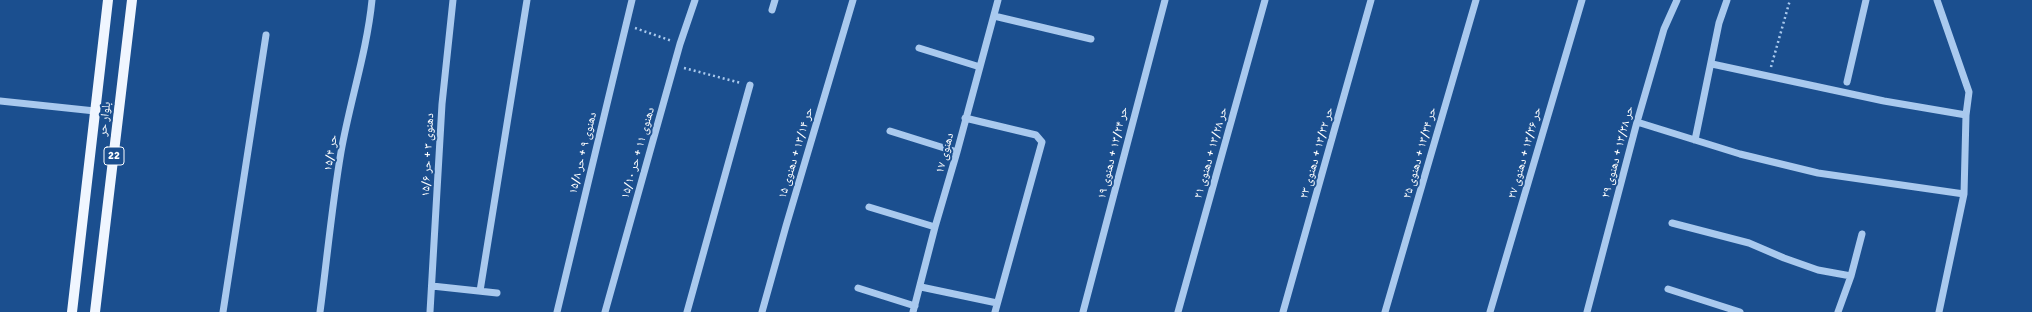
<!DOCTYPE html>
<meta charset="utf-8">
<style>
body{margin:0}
canvas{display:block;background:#1b4f8f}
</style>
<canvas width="2032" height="312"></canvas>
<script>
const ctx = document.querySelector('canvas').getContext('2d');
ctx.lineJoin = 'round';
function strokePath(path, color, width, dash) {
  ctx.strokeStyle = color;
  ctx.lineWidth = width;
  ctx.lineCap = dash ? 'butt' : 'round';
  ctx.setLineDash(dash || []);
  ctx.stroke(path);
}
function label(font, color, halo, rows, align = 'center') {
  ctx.font = font + ' Signika,"Noto Naskh Arabic",sans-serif';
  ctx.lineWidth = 4;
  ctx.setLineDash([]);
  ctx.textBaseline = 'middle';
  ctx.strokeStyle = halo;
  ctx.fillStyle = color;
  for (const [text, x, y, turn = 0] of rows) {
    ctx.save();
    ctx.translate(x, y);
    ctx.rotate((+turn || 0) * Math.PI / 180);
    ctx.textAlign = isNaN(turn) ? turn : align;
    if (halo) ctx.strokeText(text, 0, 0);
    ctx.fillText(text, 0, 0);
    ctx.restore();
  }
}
strokePath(new Path2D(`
 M635,28L672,41
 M1771,67L1790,0
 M684,68L741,83`), '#a9c9ee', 2.5, [2, 3]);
strokePath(new Path2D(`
 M1937,0L1969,92L1966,115L1964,194L1939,312
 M772,10L775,0
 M994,16L1091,39
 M919,48L980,67
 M1712,64L1884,101L1966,115
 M1847,82L1866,0
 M0,101L95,111
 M965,118L1036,135L1042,142L995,312
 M1637,122L1740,154L1818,173L1964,194
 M890,131L957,152
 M1695,140L1719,23L1727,0
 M869,207L935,227
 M1672,223L1749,243L1784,258L1818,270L1851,276
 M432,286L497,293
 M921,287L997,303
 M858,288L915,306
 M1668,289L1740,312
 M480,291L527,0
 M223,312L266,35
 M320,312C327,259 332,205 341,152C350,101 367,51 372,0
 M430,312L442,104L453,0
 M557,312L632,0
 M605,312L680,44L695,0
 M687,312L750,85
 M762,312L786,226L853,0
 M913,312L935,227L957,152L998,0
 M1083,312L1165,0
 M1178,312L1265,0
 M1283,312L1371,0
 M1385,312L1476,0
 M1490,312L1582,0
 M1587,312L1637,122L1664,29L1677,0
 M1838,312L1851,276L1862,234`), '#a9c9ee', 7);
strokePath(new Path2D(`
 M72,312L108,0
 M95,312L132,0`), '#f0f6ff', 10);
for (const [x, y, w] of [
 [114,156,20]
]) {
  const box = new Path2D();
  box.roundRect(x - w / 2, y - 9, w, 18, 3);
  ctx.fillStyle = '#1b4f8f';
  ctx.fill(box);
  strokePath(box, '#fff', 1);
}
label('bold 11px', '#fff', null, [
 ["22",114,156]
]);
label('12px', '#fff', '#1b4f8f', [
 ["بلوار حر",105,119,-83],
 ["حر ۱۳/۳۸ + دهنوی ۲۹",1618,152,-75],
 ["حر ۱۵/۴",331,153,-81],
 ["دهنوی ۹ + حر ۱۵/۸",583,153,-76],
 ["دهنوی ۱۱ + حر ۱۵/۱۰",638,153,-74],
 ["حر ۱۳/۱۴ + دهنوی ۱۵",796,153,-73],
 ["دهنوی ۱۷",945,153,-75],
 ["حر ۱۳/۲۴ + دهنوی ۱۹",1113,153,-76],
 ["حر ۱۳/۲۸ + دهنوی ۲۱",1211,153,-74],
 ["حر ۱۳/۳۲ + دهنوی ۲۳",1317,153,-74],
 ["حر ۱۳/۳۴ + دهنوی ۲۵",1420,153,-74],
 ["حر ۱۳/۳۶ + دهنوی ۲۷",1525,153,-74],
 ["دهنوی ۳ + حر ۱۵/۶",428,155,-87]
]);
</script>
